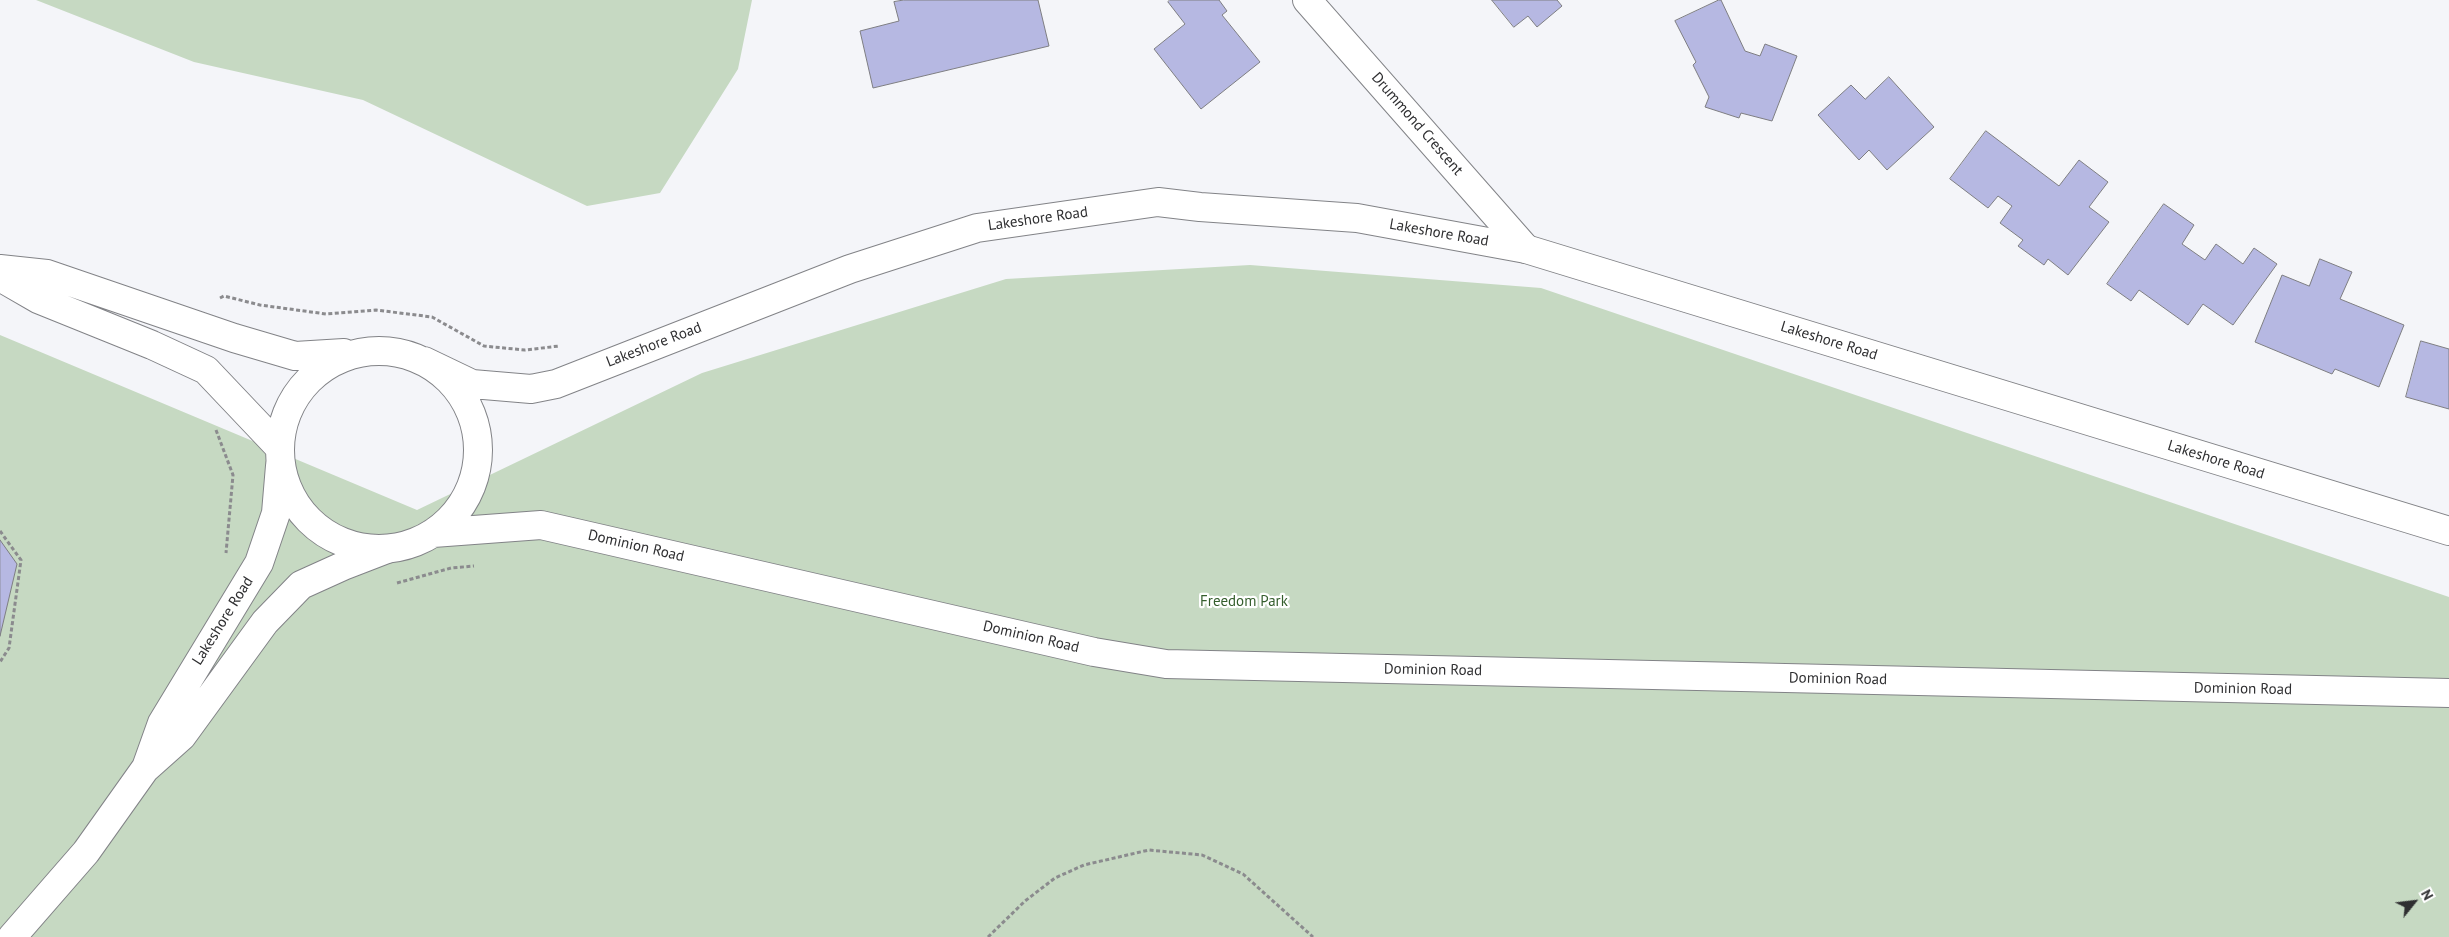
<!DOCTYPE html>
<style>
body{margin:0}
#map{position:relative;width:2449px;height:937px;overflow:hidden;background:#f4f5f9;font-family:"PT Sans",sans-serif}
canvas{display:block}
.north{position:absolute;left:2389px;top:877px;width:50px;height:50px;-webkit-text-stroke:4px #fff;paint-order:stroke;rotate:61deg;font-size:14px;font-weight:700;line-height:20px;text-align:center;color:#2f2f31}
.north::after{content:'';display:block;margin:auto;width:18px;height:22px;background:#2f2f31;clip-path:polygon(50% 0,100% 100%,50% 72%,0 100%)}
</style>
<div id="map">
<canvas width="2449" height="937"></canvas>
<div class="north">N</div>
</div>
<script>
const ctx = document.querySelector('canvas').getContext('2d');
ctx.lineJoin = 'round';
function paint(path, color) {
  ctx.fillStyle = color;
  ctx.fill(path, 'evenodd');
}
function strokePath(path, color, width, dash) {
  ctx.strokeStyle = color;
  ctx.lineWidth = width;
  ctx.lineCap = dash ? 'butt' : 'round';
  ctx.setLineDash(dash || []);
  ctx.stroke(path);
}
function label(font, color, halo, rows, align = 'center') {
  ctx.font = font + ' "PT Sans",sans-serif';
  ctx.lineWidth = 4.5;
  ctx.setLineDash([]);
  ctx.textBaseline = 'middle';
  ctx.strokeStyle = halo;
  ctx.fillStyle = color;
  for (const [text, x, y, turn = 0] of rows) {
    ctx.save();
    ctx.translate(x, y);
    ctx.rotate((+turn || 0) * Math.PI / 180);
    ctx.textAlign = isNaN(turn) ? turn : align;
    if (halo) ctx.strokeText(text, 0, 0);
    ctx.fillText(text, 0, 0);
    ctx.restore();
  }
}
paint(new Path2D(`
 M36,0H752L738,69L660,193L587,206L363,100L194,62Z
 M1250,265L1541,288L2449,597V937H0V335L417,510L702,373L1006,279Z`), '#c6d9c2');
const building = new Path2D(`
 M904,0H1038L1049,46L873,88L860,31L899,21L894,2Z
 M1170,0H1219L1227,11L1222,15L1260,62L1201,109L1154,49L1185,24L1168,2Z
 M1492,0H1557L1562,6L1537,27L1528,16L1514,27Z
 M1719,0H1721L1745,51L1760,56L1765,44L1797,56L1772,121L1741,113L1739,118L1705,107L1709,97L1693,65L1696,62L1675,21Z
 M1889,77L1934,127L1887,170L1869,150L1859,160L1818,115L1851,85L1865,99Z
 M1986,131L2059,186L2079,160L2108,182L2089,207L2109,222L2068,275L2048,259L2044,265L2018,246L2023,240L2000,223L2012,206L1998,196L1988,208L1950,179Z
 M2164,204L2194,225L2182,244L2205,260L2216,244L2243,264L2254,248L2277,264L2233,325L2203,304L2188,325L2139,290L2131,301L2107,284Z
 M2320,259L2352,272L2340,299L2404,325L2379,387L2335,369L2332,374L2255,342L2282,275L2309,286Z
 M2421,341L2449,349V409L2406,397Z
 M0,540L17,564L0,636Z`);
paint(building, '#b6b8e2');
strokePath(building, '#7e7e82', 1);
const street = new Path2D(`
 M1307,0L1526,249
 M147,765L162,723L259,563L276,513L280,466
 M12,937L86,852L145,769L182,736L265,622L301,585L343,566L387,549`);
const secondary = new Path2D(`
 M0,269L47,274L234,338L295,356L344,353
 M0,277L38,299L152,345L206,370L279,447
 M280 450a99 99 0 1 1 198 0a99 99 0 1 1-198 0Z
 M424,361L472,384L531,389L556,384L850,269L977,228L1158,202L1200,207L1357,218L1526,249L2449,531
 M433,533L541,525L1094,652L1166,664L2449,693`);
strokePath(street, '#828387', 30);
strokePath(secondary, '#828387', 30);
strokePath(new Path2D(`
 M220,298L224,296L260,305L326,314L376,310L432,317L484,346L525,350L559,346
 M216,430L233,475L226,553
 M0,531L21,560L9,648L0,662
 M397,583L451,568L474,566
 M988,937L1025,901L1055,878L1084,865L1149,850L1202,855L1243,874L1313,937`), '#8b8b8e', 3, [4, 2.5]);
strokePath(street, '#fff', 28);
strokePath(secondary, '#fff', 28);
label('15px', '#2f2f31', '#fff', [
 ["Drummond Crescent",1417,124,49],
 ["Lakeshore Road",1038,219,-8],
 ["Lakeshore Road",1439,233,10],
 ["Lakeshore Road",1829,341,17],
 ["Lakeshore Road",654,345,-21],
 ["Lakeshore Road",2216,460,17],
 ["Dominion Road",636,546,13],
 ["Lakeshore Road",223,621,-58],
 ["Dominion Road",1031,637,13],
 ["Dominion Road",1433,670,1],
 ["Dominion Road",1838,679,1],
 ["Dominion Road",2243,689,1]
]);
label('15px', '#355e2d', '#fff', [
 ["Freedom Park",1244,602]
]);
</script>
